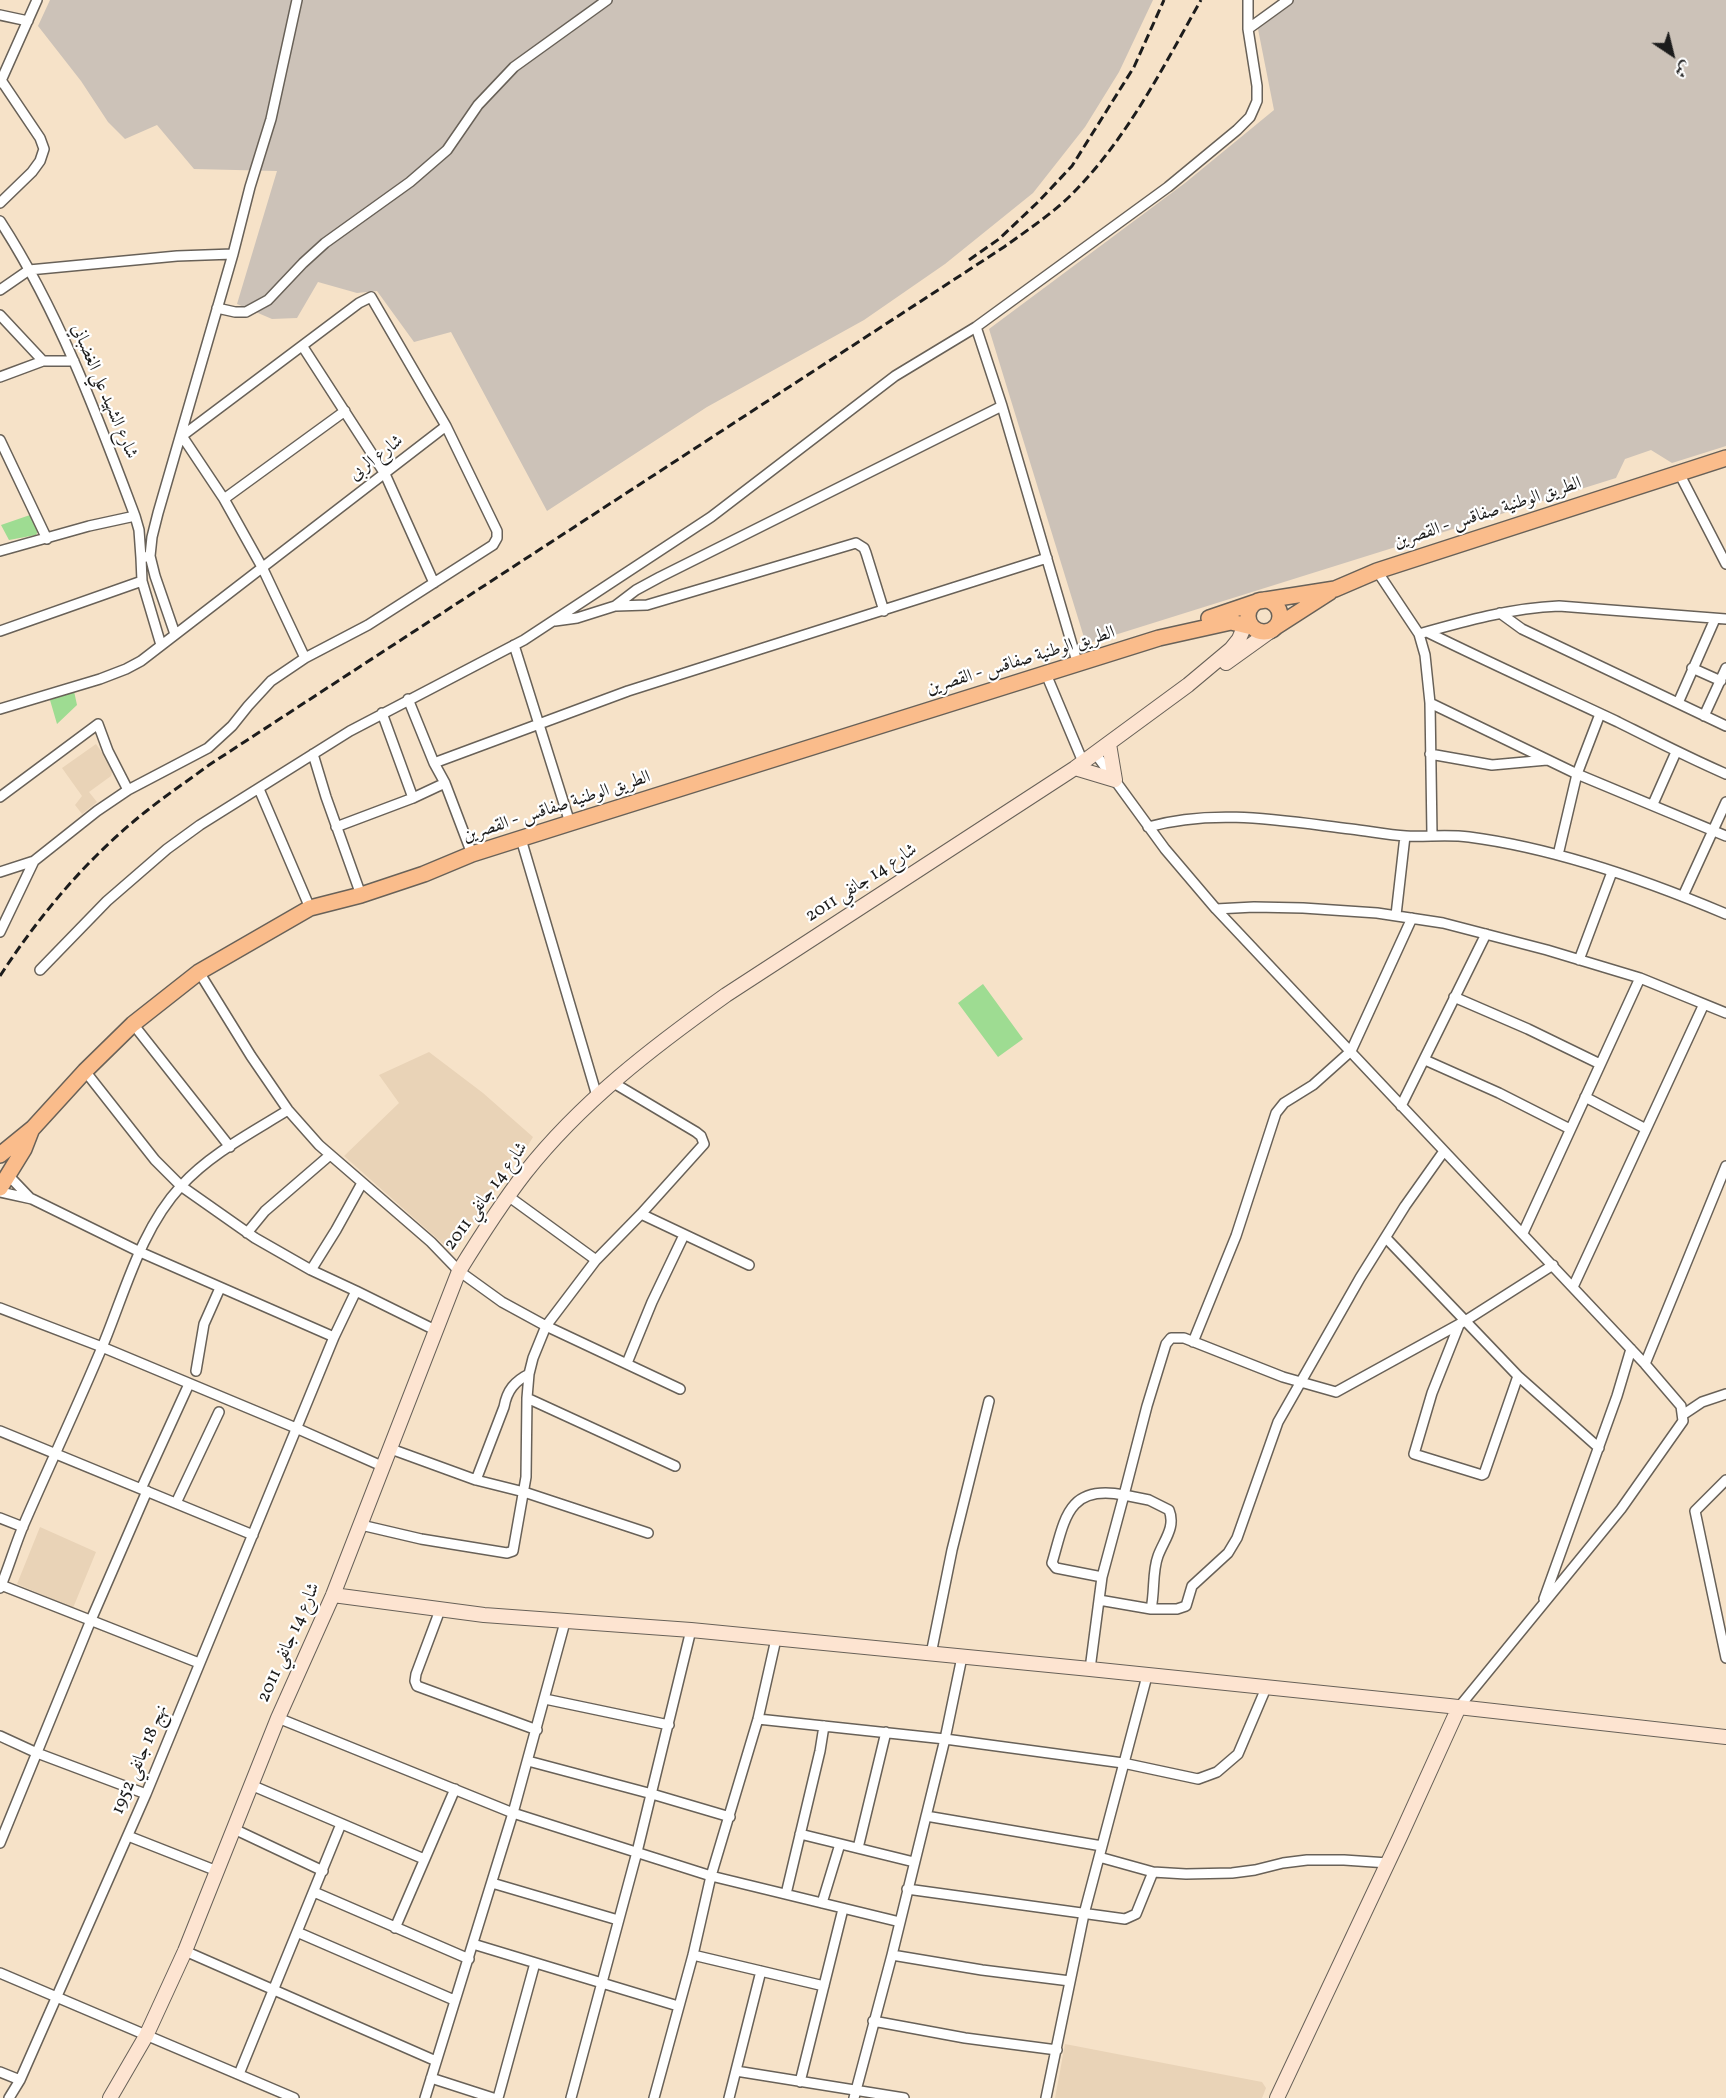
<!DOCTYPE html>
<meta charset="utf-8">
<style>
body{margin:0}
#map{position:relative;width:1726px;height:2098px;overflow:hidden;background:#f6e2c8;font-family:Vollkorn,Amiri,serif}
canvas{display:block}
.north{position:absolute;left:1642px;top:24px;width:60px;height:60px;-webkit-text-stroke:4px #fff;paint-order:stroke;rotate:145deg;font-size:16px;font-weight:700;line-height:24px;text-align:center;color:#1c1c1c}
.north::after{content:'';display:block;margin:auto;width:21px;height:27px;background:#1c1c1c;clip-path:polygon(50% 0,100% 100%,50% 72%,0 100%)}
</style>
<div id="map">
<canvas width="1726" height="2098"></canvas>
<div class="north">ش</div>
</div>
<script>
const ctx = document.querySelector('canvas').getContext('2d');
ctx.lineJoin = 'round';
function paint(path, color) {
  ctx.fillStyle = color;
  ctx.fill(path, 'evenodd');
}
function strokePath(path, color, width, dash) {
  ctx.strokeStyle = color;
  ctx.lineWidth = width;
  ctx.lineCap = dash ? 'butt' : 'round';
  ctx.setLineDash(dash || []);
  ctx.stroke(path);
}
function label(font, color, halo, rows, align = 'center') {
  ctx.font = font + ' Vollkorn,Amiri,serif';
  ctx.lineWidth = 4.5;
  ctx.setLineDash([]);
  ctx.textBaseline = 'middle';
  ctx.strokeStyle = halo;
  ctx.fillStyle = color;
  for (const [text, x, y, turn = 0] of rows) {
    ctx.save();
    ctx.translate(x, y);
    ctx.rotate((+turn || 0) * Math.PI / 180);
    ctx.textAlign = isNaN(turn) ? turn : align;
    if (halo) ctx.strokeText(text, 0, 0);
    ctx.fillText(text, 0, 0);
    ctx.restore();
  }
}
paint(new Path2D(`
 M96,744L113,768L111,776L89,792L97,802L82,814L75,805L82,796L62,768Z
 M429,1052L483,1093L533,1137L520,1159L509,1161L498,1174L499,1186L476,1221L466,1225L469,1230L458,1247L450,1250L344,1156L399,1103L379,1075Z
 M40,1527L96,1552L73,1608L17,1584Z
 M1065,2044L1262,2082L1266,2088L1262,2098H1055Z`), '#e9d3b7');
paint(new Path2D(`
 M50,0H1153L1119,72L1085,127L1033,193L945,264L864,320L707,407L547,511L451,332L414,342L377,291L357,293L318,282L297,318L272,319L237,304L277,171L194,169L157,125L125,139L108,122L81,81L38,26Z
 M1293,0H1726V446L1672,463L1651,450L1625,459L1616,478L1086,644L989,329L1185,183L1274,110L1257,24Z`), '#ccc2b8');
paint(new Path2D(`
 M30,515L38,531L36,535L9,540L1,525Z
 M74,691L77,705L57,724L50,700Z
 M983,984L1023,1039L998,1057L958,1003Z`), '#9edc92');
const street = new Path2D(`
 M0,15L28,21
 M1248,29L1288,0
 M0,83L37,0
 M0,203L32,172L40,161L44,149L40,138L1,80
 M0,221C59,312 97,415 135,516L139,530L141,558L150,556L155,576L175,634
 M0,290L29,270L177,256L233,254L250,187L271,119L297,0
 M217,308L235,312H246L268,300L303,263L325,243L410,182L447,150L478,105L514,67L607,0
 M0,315L43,361H74
 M976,327L1002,406L1078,665
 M303,347L385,474L434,583
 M0,377L43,361
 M0,440L47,539
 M1679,473L1726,564
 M224,499L345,411
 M0,551L89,526L135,516
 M150,556L152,537L158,513L233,254
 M141,558L142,581L161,645
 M1377,571L1419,634L1425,655L1430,703L1432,835
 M616,606L647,605L856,543L864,548L866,553L884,611
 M1500,613L1522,629L1726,726
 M555,621L577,618L615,606L636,590L660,577L1002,406
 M0,631L142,581
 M1427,632C1490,663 1554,692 1618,722C1654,740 1689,758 1726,774
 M1419,634C1465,621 1511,608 1559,606L1726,619
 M514,645L570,823
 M1692,668L1721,681
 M1046,674L1083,762
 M408,699L434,763
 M1430,703L1577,774L1726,836
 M1678,703L1715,619
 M0,709L100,679L126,669L141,661L446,426L371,297L359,303L182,436L224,499L262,567L305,658
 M382,713L413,798
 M1704,716L1726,668
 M1095,753L1165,849L1216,909L1645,1364L1681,1406L1683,1421L1621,1509L1459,1707
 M313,754L326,797L361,895
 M1430,754L1492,765L1547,760
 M259,789L310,908
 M128,790L208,748L232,726L248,706L271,681L305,658L368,625L493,545L497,538V531L446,426
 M0,797L98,724L108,751L128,790L97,811L34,861L0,872
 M1653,804L1676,752
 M336,827L413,798L445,783
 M1148,827C1215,808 1284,821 1351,829C1369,831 1388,835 1406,836C1427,837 1448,834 1469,837C1553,848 1648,881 1726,914
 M521,839L597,1096
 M472,854L445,783L434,763L628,691L1047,558
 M1558,855L1577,774L1600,714
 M1683,896L1726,802
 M1216,909L1254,907L1303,908L1377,913L1443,923L1547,950L1640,978L1726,1013
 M1396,915L1405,836
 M0,932L34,861
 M1579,960L1612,872
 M40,970L107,901L167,849L200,825L350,731L524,640L711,517L895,376L976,327L1168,187L1237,130L1250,117L1254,108L1257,101V86L1248,29V0
 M199,972L251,1056L288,1110L319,1145L431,1242L459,1271L502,1302L546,1326L680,1389
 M1454,997L1528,1029L1600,1064
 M133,1024L230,1147
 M1425,1060L1499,1093L1570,1129
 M85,1071L155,1160L181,1186L255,1238L311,1270L356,1291
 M1585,1097L1646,1129
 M1401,1106L1486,934
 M8,1175L30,1198
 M0,1192L32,1199L140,1252L334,1337
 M508,1196L596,1260
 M641,1214L749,1265
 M247,1233L265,1211L330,1155
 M1523,1233L1640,978
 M1386,1238L1518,1376L1599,1448
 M311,1270L336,1230L362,1183
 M1573,1287L1704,1004
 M0,1308L102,1347L296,1428L384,1467
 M1459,1325L1432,1393L1414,1454L1482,1475L1484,1474L1518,1376
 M1193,1342L1236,1236L1276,1113L1284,1103L1313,1085L1351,1051L1412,918
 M627,1363L652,1302L684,1235
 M1645,1364L1726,1166
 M196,1371L204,1324L220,1288
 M527,1398L675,1466
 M1684,1414L1702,1402L1726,1394
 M0,1431L253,1535
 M391,1449L476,1480L524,1492L648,1533
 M476,1480L504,1407C507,1390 515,1381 529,1374
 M1726,1480L1695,1511L1726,1658
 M141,1489L189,1384
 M176,1503L219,1412
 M0,1518L23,1527
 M361,1525L421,1539L507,1553L513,1551L526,1477L527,1398L529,1374L533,1358L546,1326L596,1260L641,1214L704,1144L701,1136L696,1132L612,1082
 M1102,1577L1056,1568L1052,1563C1065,1519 1067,1484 1124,1495L1147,1406L1166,1344L1171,1338H1184L1283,1377L1336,1392L1465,1321L1553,1265
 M1,1585L199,1663
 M0,1588C9,1567 15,1545 24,1524C50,1464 78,1405 103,1345C125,1292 141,1229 181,1186C210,1154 251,1133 288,1110
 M1544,1599L1617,1396L1631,1349
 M1151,1609H1177L1186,1606L1192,1586L1228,1553L1237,1538L1278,1422L1360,1278L1405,1206L1444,1151
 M440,1610L416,1674L415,1681L417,1686L537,1730
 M931,1654L952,1550L989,1401
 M1090,1669L1099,1600L1151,1609C1155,1591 1152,1572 1158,1556C1164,1540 1176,1527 1169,1510L1149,1500L1124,1495L1102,1577L1099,1600
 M545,1699L669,1725
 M278,1718L513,1813L711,1876L900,1922
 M758,1719L945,1739L1123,1763L1198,1779L1217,1772L1238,1754L1266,1688
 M0,1736L37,1753L146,1794
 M528,1761L652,1794L730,1817
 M251,1785L424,1859
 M926,1816L1102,1846
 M234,1829L323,1871
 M800,1834L914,1862
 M128,1836L217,1871
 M0,1843L91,1620L147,1491
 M858,1848L886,1732
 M1099,1857L1153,1872L1186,1874L1232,1873L1255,1870L1283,1863L1307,1860H1344L1388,1863
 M492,1883L618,1920
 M907,1889L1125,1919L1136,1914L1153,1872
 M314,1892L469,1959
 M786,1894L820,1751L824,1726
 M822,1903L840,1844
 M395,1928L455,1789
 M297,1932L454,2000
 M473,1944L678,2006
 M185,1951L436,2061
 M693,1955L824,1986
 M892,1955L982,1970L1070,1981
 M0,1973L294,2098
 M873,2021L965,2038L1057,2050
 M736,2071L904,2098
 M0,2072L20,2080
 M239,2074L341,1824
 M431,2078L493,2098
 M800,2082L843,1909
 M9,2098L20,2080L146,1794L334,1337L356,1291L435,1330
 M425,2098L513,1813L565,1622
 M498,2098L535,1963
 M571,2098L637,1852L691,1630
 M654,2098L693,1955L711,1876L758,1719L776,1639
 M729,2098L761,1971
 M854,2098L892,1955L945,1739L962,1657
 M1046,2098L1084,1914L1147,1676`);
const secondary = new Path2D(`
 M1226,663L1272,630
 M1075,768L1115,780L1109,744
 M333,1595L484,1615L691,1630L1090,1669L1449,1706L1726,1737
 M110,2098L146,2036L185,1951L278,1718L333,1595L459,1271C480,1237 501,1204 525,1173C581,1102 653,1047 726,995L1075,768L1188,685L1231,649L1239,639L1248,618
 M1277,2098L1400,1837L1459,1707`);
const primary = new Path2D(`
 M1248 616a16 16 0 1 1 32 0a16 16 0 1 1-32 0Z
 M1209,618L1259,601L1335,589L1377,571L1726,458
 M1274,628L1330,592
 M0,1155L33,1128L85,1071L133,1024L199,972L310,908L361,895L424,874L472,854L570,823L1159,638L1231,622L1252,627
 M0,1188L24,1149L31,1131`);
strokePath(street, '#686158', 12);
strokePath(secondary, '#686158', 16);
strokePath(primary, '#686158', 18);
strokePath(street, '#fff', 9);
strokePath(secondary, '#fde4d1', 14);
strokePath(primary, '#fabc8b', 15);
strokePath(new Path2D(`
 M969,260L999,239L1038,202L1072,166L1134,67L1164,0
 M0,976C40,914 91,854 149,809C169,793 189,780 209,765L1004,247C1026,231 1049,216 1069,197C1126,141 1162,69 1201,0`), '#1c1c1c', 3, [9, 4.5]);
label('18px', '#1c1c1c', '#fff', [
 ["شارع الشهيد علي الغضباني",103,392,67],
 ["شارع الربى",377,459,-38],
 ["الطريق الوطنية صفاقس - القصرين",1488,514,-18],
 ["الطريق الوطنية صفاقس - القصرين",1021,662,-17],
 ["الطريق الوطنية صفاقس - القصرين",557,808,-18],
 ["شارع 14 جانفي 2011",862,884,-33],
 ["شارع 14 جانفي 2011",487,1197,-54],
 ["شارع 14 جانفي 2011",290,1643,-66],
 ["نهج 18 جانفي 1952",141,1760,-67]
]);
</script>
